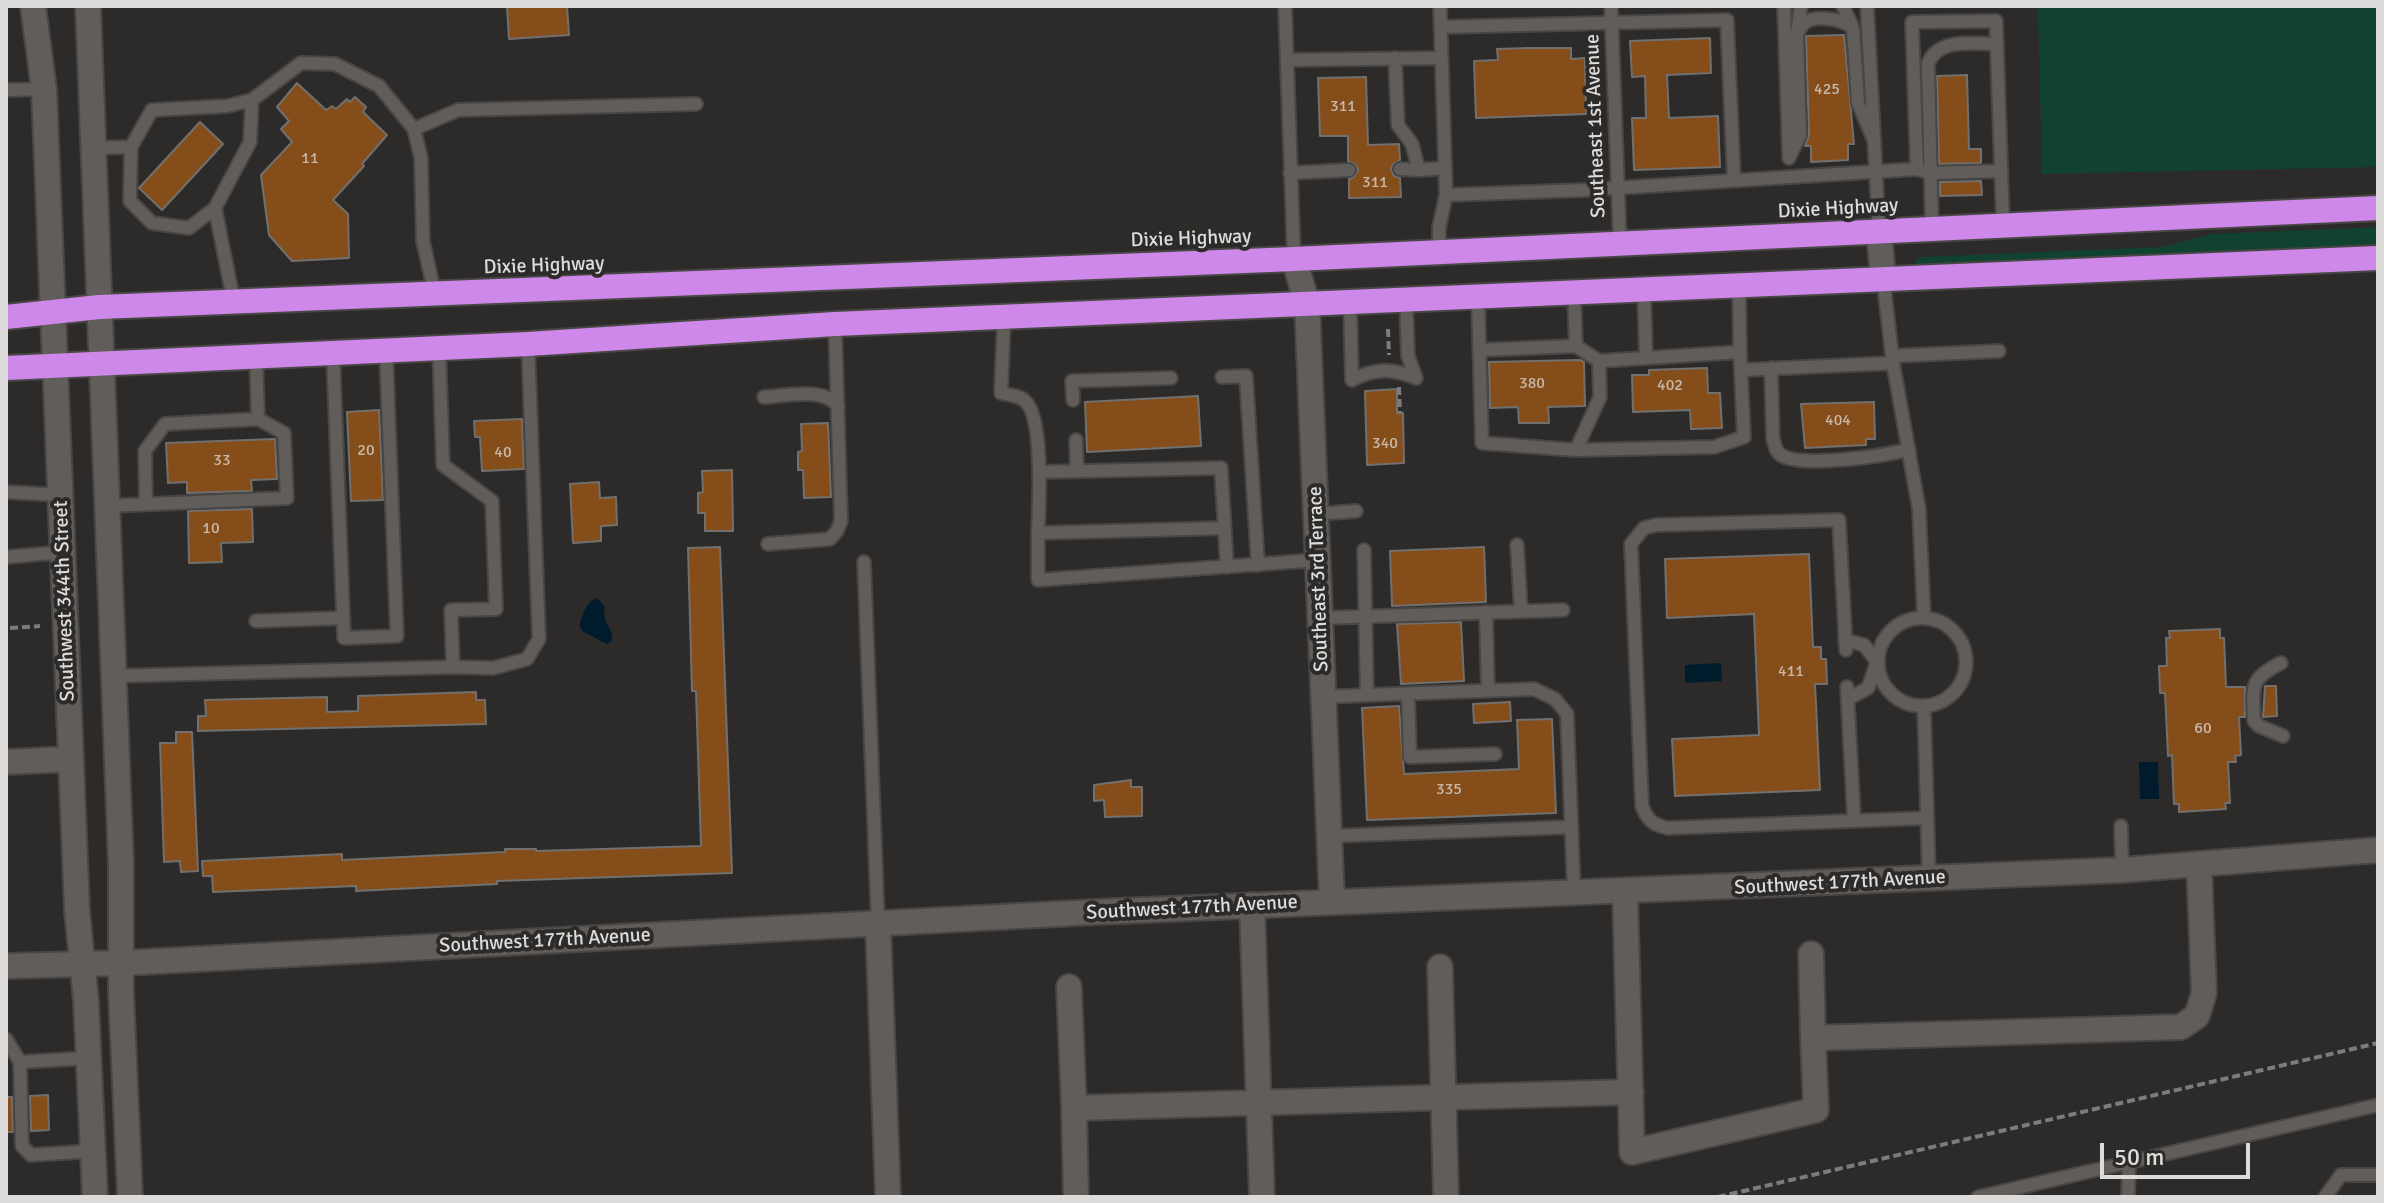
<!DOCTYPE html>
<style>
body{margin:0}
#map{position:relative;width:2384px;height:1203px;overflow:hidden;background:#2d2b29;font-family:Signika,sans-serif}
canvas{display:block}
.frame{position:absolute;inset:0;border:8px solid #dddcdb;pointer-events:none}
.scale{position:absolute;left:2100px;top:1143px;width:150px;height:36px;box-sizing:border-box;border:4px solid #dddcdb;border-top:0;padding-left:10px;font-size:24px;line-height:28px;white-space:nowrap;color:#dddcdb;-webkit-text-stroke:6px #2d2b29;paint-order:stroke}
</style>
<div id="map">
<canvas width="2384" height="1203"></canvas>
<div class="frame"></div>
<div class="scale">50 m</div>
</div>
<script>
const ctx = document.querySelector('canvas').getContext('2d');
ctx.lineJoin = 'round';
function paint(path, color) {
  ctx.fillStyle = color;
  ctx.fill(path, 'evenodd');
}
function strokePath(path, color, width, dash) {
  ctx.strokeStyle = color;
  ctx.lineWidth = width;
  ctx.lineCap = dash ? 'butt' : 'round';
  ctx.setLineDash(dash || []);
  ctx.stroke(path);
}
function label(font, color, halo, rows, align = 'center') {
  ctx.font = font + ' Signika,sans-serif';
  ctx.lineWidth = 8;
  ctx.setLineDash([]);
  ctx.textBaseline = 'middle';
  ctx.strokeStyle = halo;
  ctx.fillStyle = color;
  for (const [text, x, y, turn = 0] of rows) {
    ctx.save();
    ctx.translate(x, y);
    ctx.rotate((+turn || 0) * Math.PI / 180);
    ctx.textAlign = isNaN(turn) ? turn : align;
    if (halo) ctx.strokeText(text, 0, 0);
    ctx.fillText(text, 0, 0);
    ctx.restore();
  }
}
paint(new Path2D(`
 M2038,6H2378V167L2042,174Z
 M2378,227V246L1920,266L1915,262L1918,257L2162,247L2212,234Z`), '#10422f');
paint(new Path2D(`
 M597,598L605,607C601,625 614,626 612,641L607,644L582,631L579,625C583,615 586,601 597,598Z
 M1721,663L1722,681L1685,683V665Z
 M2139,762H2158L2159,799H2140Z`), '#001b2b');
const building = new Path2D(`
 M507,6H567L569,35L509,39Z
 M1844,35L1854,144H1848V160L1811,162V146H1805L1809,135L1806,36Z
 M1710,38L1711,73L1667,75L1669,118L1718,116L1720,167L1634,170L1632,118H1646L1645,76L1632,77L1630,41Z
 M1528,48H1571V59L1585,58L1586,114L1476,118L1474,61L1498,60L1497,49Z
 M1967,75L1969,149H1981V163L1939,164L1937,76Z
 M1366,77L1368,145L1399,144L1400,160L1393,164L1391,169L1394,176L1400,178L1401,197L1349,198V179L1354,177L1358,170L1356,165L1348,161V136H1320L1318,78Z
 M297,83L326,110L332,106L336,109L347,99L350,102L355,97L366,107L363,112L387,135L362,164L364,166L333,200L348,214L349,258L292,261L269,235L261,175L292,142L281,129L289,121L277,107Z
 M200,122L223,144L162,210L139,188Z
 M1981,181L1982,195L1940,196V182Z
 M1580,360L1584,362L1585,406L1548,407L1549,423H1519L1518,407L1490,408L1489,362Z
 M1707,368L1708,393H1720L1722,428L1691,429L1690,410L1633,412L1632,375H1649V370Z
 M1397,389V413H1403L1404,463L1367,465L1365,391Z
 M1198,396L1201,446L1087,452L1085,402Z
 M1874,402L1875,439H1866V445L1805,448L1801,404Z
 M379,410L383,500L351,501L347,412Z
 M522,419L524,469L482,471L480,437H475L474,421Z
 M828,423L831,497L804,498L803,470H798V452L802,451L801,424Z
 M275,439L277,479L251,480L252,491L187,493V482L168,483L166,443Z
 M732,470L733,531H705V513H698V493L703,492L702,471Z
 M599,482L600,498L616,497L617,525L601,526V541L573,543L570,484Z
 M252,509L253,542L221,543L222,562L189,563L188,511Z
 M720,547L732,873L497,881V884L356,891V886L213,892L212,876H203L202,861L342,854V860L505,852V849H536V851L701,846L696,691H692L688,548Z
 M1484,547L1486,602L1392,606L1390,551Z
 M1809,554L1813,647H1821V659H1826L1827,684H1815L1820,790L1675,796L1672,739L1759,735L1754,614L1667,618L1665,559Z
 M1461,622L1464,681L1401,684L1397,624Z
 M2220,629V638H2224L2226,687H2245V717H2239L2241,755L2235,756L2236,762H2228L2230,803H2225L2226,809L2179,812V804H2174L2172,755L2168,756L2165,693H2160L2159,666H2167L2166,638H2170L2169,631Z
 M2265,686H2276L2277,716L2263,717Z
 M476,692V700H485L486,724L198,731V716H206L205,700L327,697V712L358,711V696Z
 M1510,702L1511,721L1474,723L1473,704Z
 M1399,706L1404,774L1519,769L1517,720L1552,719L1556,813L1367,820L1362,708Z
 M176,732H192L198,871L181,872L180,861L164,862L160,743H176Z
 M1131,780V787H1142V816L1105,817L1104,800L1094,801V785Z
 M48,1095L49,1130L31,1131L30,1096Z
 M6,1097H12L13,1132H6Z`);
paint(building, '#844d19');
strokePath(building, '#72706e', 2);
const lane = new Path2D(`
 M1285,6L1294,259
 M1440,6L1446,195L1585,190L1917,169L1930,173L2001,171
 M1611,6L1620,244
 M1784,6L1789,155
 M1843,6L1852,26
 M1867,6L1879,231
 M1441,27L1727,20L1734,180
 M1797,34L1801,6
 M1395,58L1398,125L1412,144L1419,170L1445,168
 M1287,60L1442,58
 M6,90L44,89
 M131,147L130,201L152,223L189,228L215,208
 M94,148L131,147L152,110L227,106L252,100L301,63L335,64L379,86L414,129
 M1789,158L1800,135L1797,34C1799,31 1801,25 1806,22C1817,15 1845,19 1853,29L1858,103L1873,138
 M1400,169L1419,170
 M1917,169L1912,22L1996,21L2003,225
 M1290,173L1349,170
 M1932,228L1928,64C1938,37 1973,44 1997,44
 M1439,251V228L1446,195
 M1883,278L1893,363L1919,509L1924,617
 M1739,284L1740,352
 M1644,290L1646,358
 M1574,292L1576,346
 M435,295L423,241L421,158L414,129L458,110L696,104
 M1478,297L1482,443L1576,450L1600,397L1599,361L1740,352L1744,437L1714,447L1576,450
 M1406,299L1408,356L1416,378
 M1350,302L1352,380C1375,368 1392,368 1416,378
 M234,303L215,208L250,142L252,100
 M1004,317L1001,393C1009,395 1019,395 1025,401C1044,417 1039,507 1038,533L1224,528
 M1479,350L1576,346L1599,361
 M333,352L344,638L397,636L386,350
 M256,356L258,419
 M1892,356L1999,351
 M1771,368L1773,439C1775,445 1775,451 1781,455C1801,468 1886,456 1909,449
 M1741,370L1893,363
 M1222,377L1246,376L1258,565
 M764,397C786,396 824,387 838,406
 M1073,400L1072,381L1171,378
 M1076,440L1077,471
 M1040,472L1221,468L1227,567
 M6,492L60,495
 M107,506L287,498L284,433L258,419L165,424L145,451L146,504
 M1317,514L1356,511
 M1038,533V580L1318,560
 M768,544L830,539L837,531L841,521L835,324
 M1517,545L1521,611
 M6,557L63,552
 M864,562L878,924
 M1486,612L1488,691
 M1320,618L1563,610
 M1878 662a44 44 0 1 1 88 0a44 44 0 1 1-88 0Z
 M256,621L342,618
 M1845,640L1864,645L1877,662L1868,688L1848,699
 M1846,650L1839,520L1656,525L1644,528L1631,544L1642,806C1647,820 1653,825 1668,828L1926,818
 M2281,663C2248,679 2253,688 2254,721L2259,726L2283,736
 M453,667L493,668L527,659L539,639L528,344
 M114,676L453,667L451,610L496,609L492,501L443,465L439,347
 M1847,687L1854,819
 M1408,694L1410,757L1495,754
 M1367,695L1534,689L1555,699L1567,714L1574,893
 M1323,697L1367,695L1364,550
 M1924,706L1929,878
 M2121,826L2122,870
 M1329,836L1571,827
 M6,1039L20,1062L22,1146L31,1155L93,1151
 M20,1062L89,1058
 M1978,1197L2378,1105
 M2128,1197L2129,1163
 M2325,1197L2341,1175H2378`);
const street = new Path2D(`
 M1879,231L1883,278
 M1294,259L1307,303L1332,902
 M6,762L71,759
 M1625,892L1632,1152L1816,1110L1813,1038L2181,1027L2197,1016L2204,993L2199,864
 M1252,905L1262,1197
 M878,924L888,1197
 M1811,954L1813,1038
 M1440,967L1446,1197
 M1069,987L1074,1108
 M1076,1197L1074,1108L1631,1092`);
const secondary = new Path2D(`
 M33,6L44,89L77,910L86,1001L95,1197
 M88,6L121,865V993L130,1197
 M6,966L122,963L1095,912L2122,870L2378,850`);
const highway = new Path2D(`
 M6,317L99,307L1294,259L2378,208
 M6,368L528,344L835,324L2378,258`);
strokePath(lane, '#494746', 16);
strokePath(street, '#494746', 28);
strokePath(secondary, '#494746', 28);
strokePath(highway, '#494746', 28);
strokePath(new Path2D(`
 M1388,329L1389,355
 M1399,387L1400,413
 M10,628L40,626
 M1718,1197L2378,1043`), '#7e7c7b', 4, [8, 4]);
strokePath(lane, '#605d5b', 12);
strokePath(street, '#605d5b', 24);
strokePath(secondary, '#605d5b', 24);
strokePath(highway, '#cd88e9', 24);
label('16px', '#c7b8aa', null, [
 ["425",1827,90],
 ["311",1343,107],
 ["11",310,159],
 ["311",1375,183],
 ["380",1532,384],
 ["402",1670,386],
 ["404",1838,421],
 ["340",1385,444],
 ["20",366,451],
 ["40",503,453],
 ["33",222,461],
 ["10",211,529],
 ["411",1791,672],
 ["60",2203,729],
 ["335",1449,790]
]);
label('20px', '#dddcdb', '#2d2b29', [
 ["Southeast 1st Avenue",1596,126,-92],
 ["Dixie Highway",1838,209,-3],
 ["Dixie Highway",1191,239,-2],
 ["Dixie Highway",544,266,-2],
 ["Southeast 3rd Terrace",1319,579,-92],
 ["Southwest 344th Street",65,601,-92],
 ["Southwest 177th Avenue",1840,883,-3],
 ["Southwest 177th Avenue",1192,908,-3],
 ["Southwest 177th Avenue",545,941,-3]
]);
</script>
